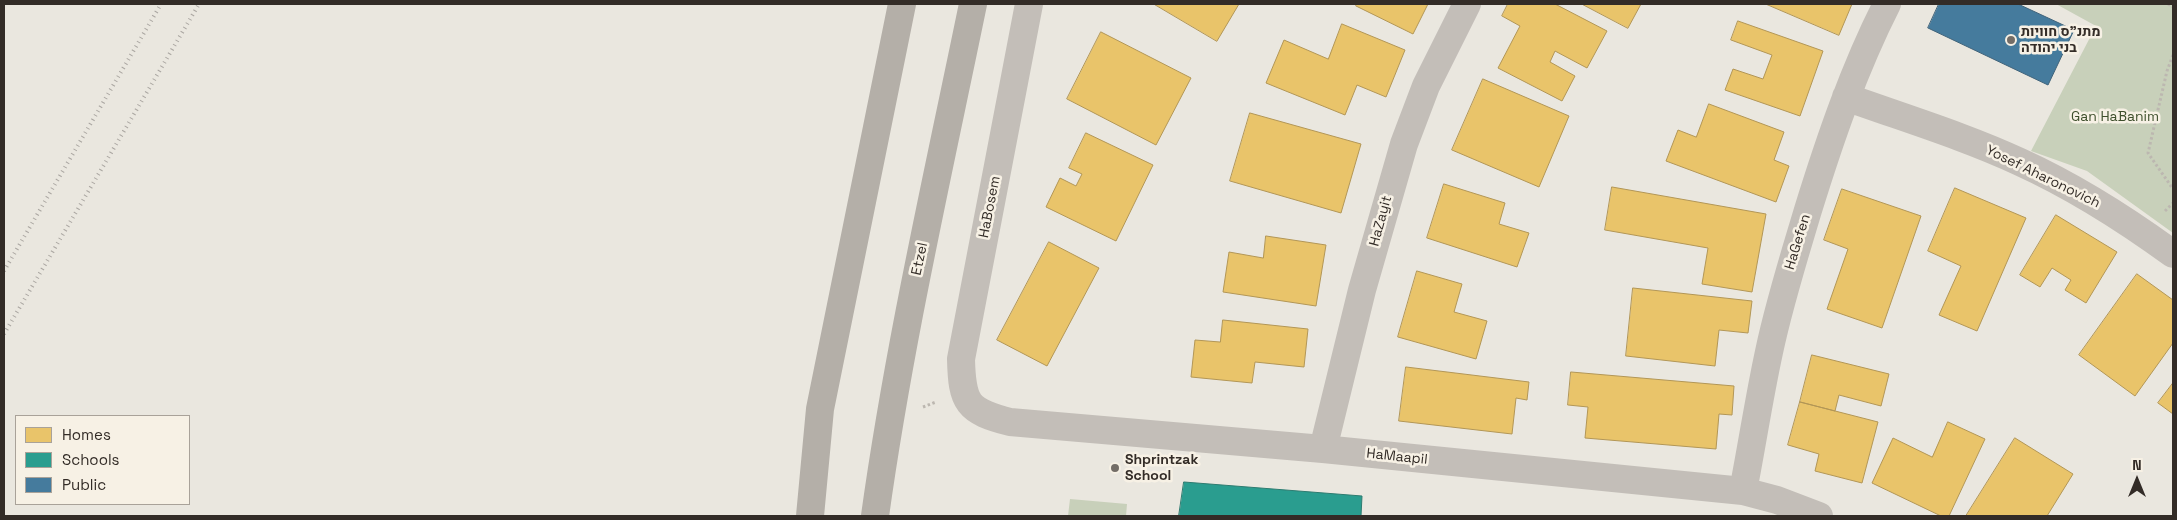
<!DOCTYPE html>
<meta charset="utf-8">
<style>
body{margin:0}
#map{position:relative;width:2177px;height:520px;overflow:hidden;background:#eae7df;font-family:"Space Grotesk",sans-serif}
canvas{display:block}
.frame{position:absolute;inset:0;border:5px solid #332c27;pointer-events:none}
.legend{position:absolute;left:15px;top:415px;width:175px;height:90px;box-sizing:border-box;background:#f7f1e5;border:1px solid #a9a299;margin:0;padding:6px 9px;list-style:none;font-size:15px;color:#332c27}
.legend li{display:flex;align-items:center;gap:10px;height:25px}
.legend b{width:25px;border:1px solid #a9a299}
.north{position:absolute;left:2112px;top:455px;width:50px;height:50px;-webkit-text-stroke:4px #f7f1e5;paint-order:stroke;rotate:0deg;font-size:14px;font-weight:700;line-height:20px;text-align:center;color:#332c27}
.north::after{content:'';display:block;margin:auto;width:18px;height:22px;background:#332c27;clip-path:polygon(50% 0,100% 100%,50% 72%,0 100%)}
</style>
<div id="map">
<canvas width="2177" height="520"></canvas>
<div class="frame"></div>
<ul class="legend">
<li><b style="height:14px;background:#e9c46a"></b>Homes</li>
<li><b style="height:14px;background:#2a9d8f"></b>Schools</li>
<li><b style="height:14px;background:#457b9d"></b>Public</li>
</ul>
<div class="north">N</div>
</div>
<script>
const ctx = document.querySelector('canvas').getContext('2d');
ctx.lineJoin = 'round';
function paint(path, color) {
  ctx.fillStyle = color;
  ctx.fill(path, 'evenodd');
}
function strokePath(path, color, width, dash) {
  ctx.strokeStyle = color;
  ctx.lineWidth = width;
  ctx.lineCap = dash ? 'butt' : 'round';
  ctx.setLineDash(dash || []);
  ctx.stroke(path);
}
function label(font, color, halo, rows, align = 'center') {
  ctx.font = font + ' "Space Grotesk",Heebo,sans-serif';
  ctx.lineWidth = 5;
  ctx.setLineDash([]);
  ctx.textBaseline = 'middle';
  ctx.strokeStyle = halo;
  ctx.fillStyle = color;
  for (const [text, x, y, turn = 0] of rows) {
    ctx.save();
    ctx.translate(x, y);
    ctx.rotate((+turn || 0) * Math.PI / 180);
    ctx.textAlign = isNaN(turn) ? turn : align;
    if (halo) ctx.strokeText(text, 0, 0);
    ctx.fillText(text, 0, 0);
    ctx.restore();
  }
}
paint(new Path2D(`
 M2056,4H2173V233L2087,171L2031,151L2096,26Z
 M1070,499L1127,504L1126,516H1068Z`), '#c8d0ba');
const homes = new Path2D(`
 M1154,4H1239L1217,41Z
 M1357,4H1428L1413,34L1356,6Z
 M1508,4H1555L1607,31L1587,68L1555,51L1550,62L1575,76L1562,101L1498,68L1520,26L1502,16Z
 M1582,4H1641L1628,28Z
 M1766,4H1852L1839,35Z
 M1738,21L1823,51L1800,116L1725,90L1733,69L1763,79L1772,55L1731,40Z
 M1342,24L1405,50L1386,97L1357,85L1345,115L1266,83L1284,40L1328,59Z
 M1101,32L1191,78L1156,145L1067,99Z
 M1483,79L1569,116L1539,187L1452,150Z
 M1709,104L1784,132L1774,160L1789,166L1776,202L1666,161L1678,130L1696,137Z
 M1250,113L1361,144L1341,213L1230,181Z
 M1086,133L1153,165L1116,241L1046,207L1060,178L1076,186L1082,174L1069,168Z
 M1444,184L1505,203L1499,224L1529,233L1517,267L1427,238Z
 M1612,187L1766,214L1752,292L1702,284L1708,248L1605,230Z
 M1955,188L2026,218L1977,331L1939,315L1961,266L1928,251Z
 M1842,189L1921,216L1882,328L1827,309L1848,249L1824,240Z
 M2056,215L2117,252L2086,303L2065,290L2071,280L2052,268L2040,287L2020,275Z
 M1266,236L1326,245L1316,306L1223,292L1229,252L1263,258Z
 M1049,242L1099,268L1047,366L997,340Z
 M1417,271L1462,284L1454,312L1487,321L1476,359L1398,337Z
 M2137,274L2173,300V343L2135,396L2079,355Z
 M1633,288L1752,301L1748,333L1719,330L1715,366L1626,356Z
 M1223,320L1308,329L1304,367L1255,362L1252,383L1191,377L1195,340L1220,342Z
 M1812,355L1889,374L1881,406L1839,395L1835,411L1800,402Z
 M1406,367L1529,382L1527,400L1516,398L1512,434L1399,421Z
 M1571,372L1734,386L1732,415L1719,414L1716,449L1585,438L1588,407L1568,405Z
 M2173,383V414L2158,403Z
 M1800,402L1878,422L1862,483L1815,471L1819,454L1788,445Z
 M1948,422L1985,439L1949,516H1941L1872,483L1893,438L1932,457Z
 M2015,438L2073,474L2047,516H1966Z`);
paint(homes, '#e9c46a');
strokePath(homes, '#b29656', 1);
const schools = new Path2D(`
 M1184,482L1362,496L1361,516H1179Z`);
paint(schools, '#2a9d8f');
strokePath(schools, '#2d7b70', 1);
const public = new Path2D(`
 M1939,4H2018L2074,30L2048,85L1928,28Z`);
paint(public, '#457b9d');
strokePath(public, '#40637a', 1);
strokePath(new Path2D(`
 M2168,4L2173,7
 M2173,55L2167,71L2148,153L2173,189
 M2165,211L2173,203
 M923,407L936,402`), '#bcb7b0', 3, [2.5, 2.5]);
strokePath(new Path2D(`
 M1029,4L961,359C962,403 967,411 1010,422L1323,449L1743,491L1777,500L1819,516
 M1846,97C1904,118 1964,136 2020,162C2075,187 2125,219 2173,254
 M1323,449L1362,290L1404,144L1426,86L1467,4
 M1743,491C1752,445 1759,398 1769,352C1779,304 1794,257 1808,210C1830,139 1854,69 1887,4`), '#c3beb8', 28);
strokePath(new Path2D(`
 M810,516L820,409L902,4
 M875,516C899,344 938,174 973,4`), '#b4afa8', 28);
strokePath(new Path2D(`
 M4,271L161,4
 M4,334L199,4`), '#aba7a2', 4, [1, 4]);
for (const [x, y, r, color] of [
 [2011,40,5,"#736d67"],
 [1115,468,5,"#736d67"]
]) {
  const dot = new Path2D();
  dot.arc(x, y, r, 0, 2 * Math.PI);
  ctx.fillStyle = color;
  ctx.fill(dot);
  strokePath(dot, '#f7f1e5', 2);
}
label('bold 14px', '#332c27', '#f7f1e5', [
 ["מתנ\"ס חוויות",2021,32],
 ["בני יהודה",2021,48],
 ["Shprintzak",1125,460],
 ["School",1125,476]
], 'left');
label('14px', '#3e4f2c', '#f7f1e5', [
 ["Gan HaBanim",2115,117]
]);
label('14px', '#332c27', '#f7f1e5', [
 ["Yosef Aharonovich",2043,177,26],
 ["HaBosem",990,207,-79],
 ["HaZayit",1381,221,-75],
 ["HaGefen",1798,242,-73],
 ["Etzel",920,259,-78],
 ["HaMaapil",1397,457,6]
]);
</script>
